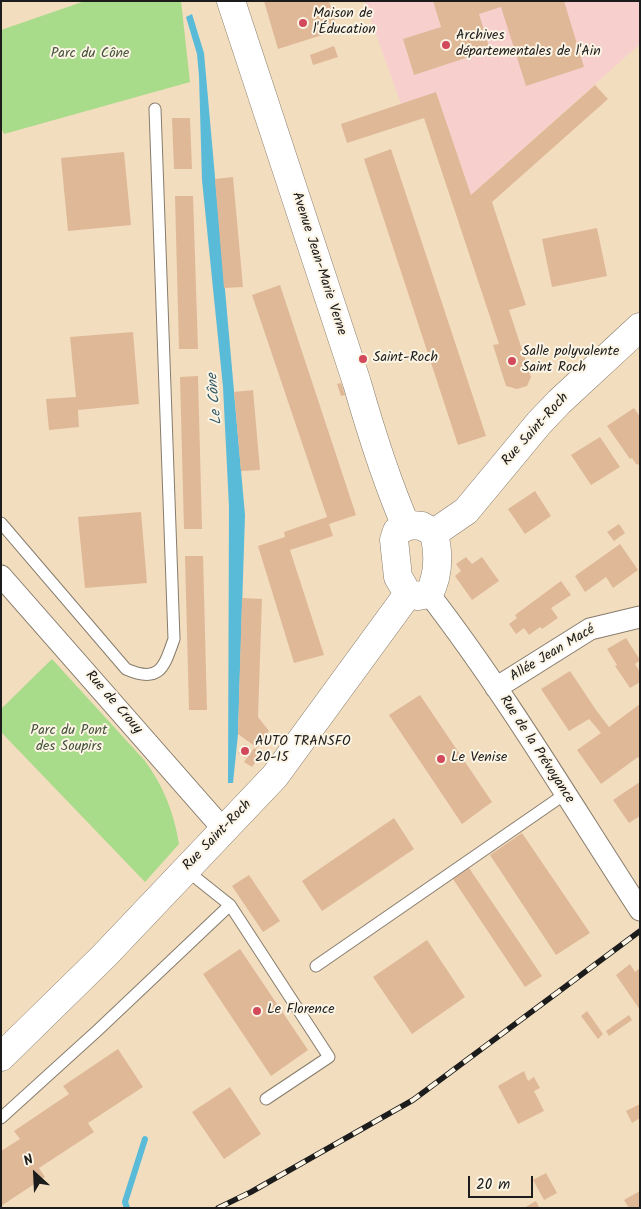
<!DOCTYPE html>
<meta charset="utf-8">
<style>
body{margin:0}
#map{position:relative;width:641px;height:1209px;overflow:hidden;background:#f2ddbe;font-family:Kalam,sans-serif}
canvas{display:block}
.frame{position:absolute;inset:0;border:2px solid #1c1c1c;pointer-events:none}
.north{position:absolute;left:10px;top:1149px;width:50px;height:50px;-webkit-text-stroke:4px #fcf5e5;paint-order:stroke;rotate:335deg;font-size:14px;font-weight:700;line-height:20px;text-align:center;color:#1c1c1c}
.north::after{content:'';display:block;margin:auto;width:18px;height:22px;background:#1c1c1c;clip-path:polygon(50% 0,100% 100%,50% 72%,0 100%)}
.scale{position:absolute;left:468px;top:1176px;width:65px;height:22px;box-sizing:border-box;border:2px solid #1c1c1c;border-top:0;padding-left:6px;font-size:15px;line-height:18px;white-space:nowrap;color:#1c1c1c;-webkit-text-stroke:4px #fcf5e5;paint-order:stroke}
</style>
<div id="map">
<canvas width="641" height="1209"></canvas>
<div class="frame"></div>
<div class="north">N</div>
<div class="scale">20 m</div>
</div>
<script>
const ctx = document.querySelector('canvas').getContext('2d');
ctx.lineJoin = 'round';
function paint(path, color) {
  ctx.fillStyle = color;
  ctx.fill(path, 'evenodd');
}
function strokePath(path, color, width, dash) {
  ctx.strokeStyle = color;
  ctx.lineWidth = width;
  ctx.lineCap = dash ? 'butt' : 'round';
  ctx.setLineDash(dash || []);
  ctx.stroke(path);
}
function label(font, color, halo, rows, align = 'center') {
  ctx.font = font + ' Kalam,sans-serif';
  ctx.lineWidth = 4;
  ctx.setLineDash([]);
  ctx.textBaseline = 'middle';
  ctx.strokeStyle = halo;
  ctx.fillStyle = color;
  for (const [text, x, y, turn = 0] of rows) {
    ctx.save();
    ctx.translate(x, y);
    ctx.rotate((+turn || 0) * Math.PI / 180);
    ctx.textAlign = isNaN(turn) ? turn : align;
    if (halo) ctx.strokeText(text, 0, 0);
    ctx.fillText(text, 0, 0);
    ctx.restore();
  }
}
paint(new Path2D(`
 M364,1H640V44L471,195L436,93L401,104Z`), '#f7d0ce');
paint(new Path2D(`
 M85,1H181L190,82L4,134L1,127V30Z
 M52,659L145,761C164,787 174,813 179,844L145,882L1,732V709Z`), '#a8db8a');
paint(new Path2D(`
 M192,14L204,53L245,515L238,734L233,783H228L229,507L223,387L202,180L199,76L197,54L186,17Z`), '#5abbd8');
strokePath(new Path2D(`
 M127,1208L125,1202L145,1139`), '#5abbd8', 6);
paint(new Path2D(`
 M264,1H329L338,30L278,49Z
 M433,1H564L584,67L526,86L501,7L479,14L490,50L414,75L403,39L441,27Z
 M334,46L338,57L313,65L310,55Z
 M595,85L608,99L492,202L526,305L509,310L531,377L527,386L517,389L506,386L493,345L499,344L424,118L347,143L341,124L436,92L471,195Z
 M172,118H190L192,169H174Z
 M391,149L486,436L458,445L364,159Z
 M124,152L131,225L68,231L61,158Z
 M233,177L243,287L224,288L215,179Z
 M175,196H193L198,349H179Z
 M597,228L607,276L552,287L542,239Z
 M280,285L356,515L329,524L333,536L290,550L324,655L294,663L258,546L285,537L284,532L327,517L252,295Z
 M133,332L139,404L78,410L79,427L49,430L46,399L76,397L70,337Z
 M198,376L202,529H184L180,377Z
 M341,383L345,395L341,396L337,384Z
 M253,390L260,470L241,471L234,392Z
 M634,408L640,417V465L636,464L632,458L630,459L607,426Z
 M600,437L620,467L591,485L571,455Z
 M535,491L551,516L525,534L508,509Z
 M141,512L147,583L85,588L78,517Z
 M619,524L625,533L614,541L607,532Z
 M620,544L638,570L613,588L606,577L585,592L575,576Z
 M185,556H203L207,710H189Z
 M466,557L472,564L482,557L499,581L472,600L455,576L461,571L456,564Z
 M561,581L571,595L551,608L558,618L542,629L540,627L529,635L524,628L516,634L509,624L517,618L515,615Z
 M242,598L262,599L258,717L269,731L257,748L238,734Z
 M626,638L640,660L635,664L640,672V682L630,688L615,666L617,665L607,649Z
 M570,671L596,710L609,727L640,704V759L638,757L601,784L577,750L601,733L589,719L569,731L541,689Z
 M420,695L492,802L462,824L389,715Z
 M245,744L251,749L245,758L238,753Z
 M254,748L262,753L252,767L244,762Z
 M640,782V816L629,823L613,800Z
 M394,818L414,849L322,911L302,881Z
 M522,833L590,933L556,955L490,855Z
 M469,868L542,976L525,987L453,879Z
 M249,875L280,921L263,932L232,886Z
 M427,940L465,997L412,1034L373,977Z
 M240,949L308,1050L271,1076L203,974Z
 M630,964L635,972L640,968V1010L616,975Z
 M587,1011L603,1034L598,1039L581,1016Z
 M629,1015L632,1020L609,1036L606,1031Z
 M118,1049L143,1087L88,1123L94,1132L39,1168L45,1177L1,1206V1151L20,1139L14,1131L69,1094L63,1086Z
 M524,1071L528,1081L534,1077L540,1088L534,1091L544,1111L518,1124L498,1086Z
 M230,1087L261,1134L224,1159L192,1112Z
 M640,1104V1118L632,1123L626,1111Z
 M546,1173L557,1193L544,1200L533,1180Z
 M640,1191V1208H629L624,1200Z
 M536,1201L539,1207L538,1208H524Z`), '#dfb898');
const lane = new Path2D(`
 M1,523L126,669C160,684 164,667 174,639L155,109
 M186,870L230,905L329,1057L266,1099
 M316,966L565,794
 M1,1118L98,1030L230,905`);
const street = new Path2D(`
 M1,576L224,830
 M429,594C506,694 571,804 640,910
 M496,688L590,629L640,617`);
const secondary = new Path2D(`
 M231,1L357,383C371,432 386,480 406,526
 M411,525L422,526L434,533C439,554 439,575 429,594L418,596L408,594L398,577L394,540L397,531Z
 M434,533L466,511L539,423L559,402L640,327
 M1,1057L104,956L275,776L408,594`);
strokePath(lane, '#877c6d', 13);
strokePath(street, '#877c6d', 23);
strokePath(secondary, '#877c6d', 29);
strokePath(lane, '#fff', 11);
strokePath(street, '#fff', 21);
strokePath(secondary, '#fff', 28);
const rail = new Path2D(`
 M218,1208L251,1192L413,1100L640,931`);
strokePath(rail, '#1c1c1c', 5.5);
strokePath(rail, '#fcf5e5', 4, [11]);
for (const [x, y, r, color] of [
 [303,23,5,"#d1495b"],
 [446,45,5,"#d1495b"],
 [363,359,5,"#d1495b"],
 [512,361,5,"#d1495b"],
 [245,751,5,"#d1495b"],
 [441,759,5,"#d1495b"],
 [257,1011,5,"#d1495b"]
]) {
  const dot = new Path2D();
  dot.arc(x, y, r, 0, 2 * Math.PI);
  ctx.fillStyle = color;
  ctx.fill(dot);
  strokePath(dot, '#fcf5e5', 2);
}
label('14px', '#1c1c1c', '#fcf5e5', [
 ["Maison de",313,15],
 ["l'Éducation",313,31],
 ["Archives",456,37],
 ["départementales de l'Ain",456,53],
 ["Salle polyvalente",522,353],
 ["Saint Roch",522,369],
 ["Saint-Roch",373,359],
 ["AUTO TRANSFO",255,743],
 ["20-15",255,759],
 ["Le Venise",451,759],
 ["Le Florence",267,1011]
], 'left');
label('14px', '#46553d', '#fcf5e5', [
 ["Parc du Cône",90,55],
 ["Parc du Pont",69,732],
 ["des Soupirs",69,748]
]);
label('14px', '#1c1c1c', '#fcf5e5', [
 ["Avenue Jean-Marie Verne",318,264,72],
 ["Rue Saint-Roch",536,430,-48],
 ["Allée Jean Macé",553,654,-31],
 ["Rue de Crouy",113,703,49],
 ["Rue de la Prévoyance",536,750,57],
 ["Rue Saint-Roch",218,836,-46]
]);
label('italic 15px', '#355c67', '#fcf5e5', [
 ["Le Cône",216,399,-95]
]);
</script>
